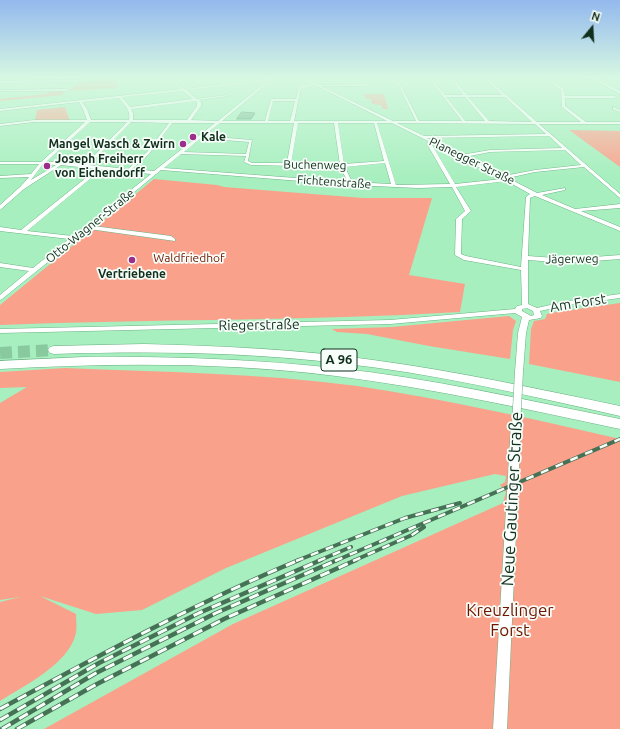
<!DOCTYPE html>
<meta charset="utf-8">
<style>
body{margin:0}
#map{position:relative;width:620px;height:729px;overflow:hidden;background:#a7efbe;font-family:Ubuntu,sans-serif}
canvas{display:block}
.north{position:absolute;left:572px;top:8px;width:40px;height:40px;-webkit-text-stroke:3px #f7fef9;paint-order:stroke;rotate:18deg;font-size:11px;font-weight:700;line-height:16px;text-align:center;color:#112f1d}
.north::after{content:'';display:block;margin:auto;width:14px;height:18px;background:#112f1d;clip-path:polygon(50% 0,100% 100%,50% 72%,0 100%)}
</style>
<div id="map">
<canvas width="620" height="729"></canvas>
<div class="north">N</div>
</div>
<script>
const ctx = document.querySelector('canvas').getContext('2d');
ctx.lineJoin = 'round';
function paint(path, color) {
  ctx.fillStyle = color;
  ctx.fill(path, 'evenodd');
}
function strokePath(path, color, width, dash) {
  ctx.strokeStyle = color;
  ctx.lineWidth = width;
  ctx.lineCap = dash ? 'butt' : 'round';
  ctx.setLineDash(dash || []);
  ctx.stroke(path);
}
function label(font, color, halo, rows, align = 'center') {
  ctx.font = font + ' Ubuntu,sans-serif';
  ctx.lineWidth = 3.5;
  ctx.setLineDash([]);
  ctx.textBaseline = 'middle';
  ctx.strokeStyle = halo;
  ctx.fillStyle = color;
  for (const [text, x, y, turn = 0] of rows) {
    ctx.save();
    ctx.translate(x, y);
    ctx.rotate((+turn || 0) * Math.PI / 180);
    ctx.textAlign = isNaN(turn) ? turn : align;
    if (halo) ctx.strokeText(text, 0, 0);
    ctx.fillText(text, 0, 0);
    ctx.restore();
  }
}
paint(new Path2D(`
 M96,78H118L116,82L117,88L68,91L80,81H92Z
 M50,91H63V95L0,101V99L46,94Z
 M364,94H384L388,109H383L381,105L372,104L371,99H366Z
 M65,107L70,121L35,120L37,110Z
 M569,130L620,131V167Z
 M154,179L217,185L224,187L363,198H432L409,275L465,284L460,312C307,321 153,319 0,325V305Z
 M620,303V382L529,364L531,329L534,321L545,319L547,314L550,313Z
 M509,316L516,321L513,330L510,359L429,346L367,334L337,332L332,329L392,327Z
 M65,368C162,372 260,373 357,386C445,399 533,419 620,439V729H44L233,624L503,503L506,492L500,485L505,482L506,476L495,474L402,496L226,568L142,610L96,614L40,596L76,614C76,620 77,627 76,633C69,664 25,685 0,701V602L20,597L0,600V403L27,387L0,388V372Z`), '#faa18b');
const building = new Path2D(`
 M242,112L255,113L251,119H237Z`);
paint(building, '#75bb8d');
strokePath(building, '#52986c', 1);
strokePath(new Path2D(`
 M0,353L54,350`), '#89c99e', 12, [12, 6]);
const minor = new Path2D(`
 M164,78H167L184,89L274,78L222,121H265L271,99H296L299,86L312,84L302,78H305L319,85L368,84L367,86H321L393,121H416L395,78H397L419,121H462L429,78H431L445,95H463L450,78H453L467,95H502L484,78H487L537,122H581L562,107L561,90L545,78H548L564,89L565,96H616L615,98H565V106L586,122H620V124H539L620,194V198L584,167L535,172L508,178L537,193L565,188V190L542,195L575,209L620,204V208L581,211L620,227V231L535,196L530,198L528,256L568,259L620,255V259L568,263L528,260V304L537,308L568,301L620,294V298L568,305L540,311L542,316L541,318L529,320L526,333L523,372L519,375L515,372L518,333L522,317L515,313L390,324L0,333V329L390,320L515,309L517,306L522,305L521,270L464,260L455,255L456,219L465,211L452,187L418,188L351,185L161,170L93,226L171,236L175,239V241L89,229L2,299L0,300V295L29,271L0,267V263L33,268L69,239L0,231V227L21,230L97,169L61,165L24,189L0,210V205L20,187L29,177L0,178V176L31,174L39,164H0V162H41L85,122H34L0,126V124L34,120H87L83,109L79,102L0,111V109L181,89ZM267,81L218,121L191,120L201,106V102L199,100L228,96L226,95L197,99L186,90ZM315,85L387,121H294L301,88ZM183,91L193,99L130,107L122,97ZM446,97H465L485,121H465ZM468,97H505L532,122L489,121ZM119,98C125,105 131,111 129,120H91L87,109L82,102ZM196,101L197,102V106L187,120H133V113L131,109ZM273,101H295L290,121H268ZM90,122H127L85,165L61,162H46ZM131,122L169,123L147,152L128,169L89,165ZM172,123H215L154,171L132,169L149,154ZM220,123H294L287,163H252L248,161L252,140L203,136ZM298,123H334L340,165L291,164ZM338,123H374L384,161L344,164ZM377,123H392L428,141L427,144L450,184L396,185ZM397,123L535,124L546,134L424,136ZM549,136L562,148L490,150L461,155L427,138ZM201,138L249,142L246,154L184,152ZM431,143L502,179L455,184ZM565,150L581,165L535,170L504,176L465,157L490,152ZM181,154L246,156L244,162L251,165L340,167L348,182L164,168ZM385,163L391,184L352,182L345,167ZM43,164L56,165L31,180ZM102,169L151,174L73,236L27,231ZM507,181L530,194L526,197L521,267L466,256L461,254L462,219L471,211L456,187ZM527,308L533,311L534,315L531,316L522,311V309Z
 M586,78H620V80L587,79Z
 M78,80L79,82L0,83V81Z
 M66,89L67,91H0L2,90Z
 M613,107L620,110V112L613,109Z
 M516,422L519,423L521,425L507,729H493L511,425L513,423Z`);
const major = new Path2D(`
 M591,78H596L620,91V94Z`);
const highway = new Path2D(`
 M144,344C220,346 297,349 373,360C456,371 538,389 620,406V416C527,395 433,373 338,363C243,352 149,351 54,354L50,353L48,350L50,347L54,346Z
 M84,357C168,356 251,359 335,368C431,378 525,400 620,419V429C526,409 431,388 336,376C224,362 112,363 0,369V361Z`);
strokePath(minor, '#6cb184', 1);
strokePath(major, '#6cb184', 1);
strokePath(highway, '#6cb184', 1);
paint(minor, '#fff');
paint(major, '#fff');
paint(highway, '#fff');
const railFar1 = new Path2D(`
 M296,561L405,518L460,503
 M318,561L351,547
 M335,561L620,439
 M353,561L412,535L424,527`);
const rail = new Path2D(`
 M0,709C98,656 196,603 299,560
 M0,720L99,663L199,613L321,560
 M2,729L96,673L216,613L337,560
 M17,729L97,684L224,619L356,560`);
strokePath(railFar1, '#457155', 4);
strokePath(rail, '#457155', 4.5);
strokePath(railFar1, '#f7fef9', 2.5, [8]);
strokePath(rail, '#f7fef9', 3, [10]);
const minorBridge = new Path2D(`
 M516,425L519,372`);
strokePath(minorBridge, '#6cb184', 9, []);
strokePath(minorBridge, '#fff', 8);
const sky = ctx.createLinearGradient(0, 0, 0, 180);
sky.addColorStop(0, '#93b9ee');
sky.addColorStop(0.43, '#d7f8e2');
sky.addColorStop(1, '#d7f8e200');
ctx.fillStyle = sky;
ctx.fillRect(0, 0, 620, 180);
for (const [x, y, r, color] of [
 [193,137,4,"#9c2d8b"],
 [183,144,4,"#9c2d8b"],
 [47,166,4,"#9c2d8b"],
 [132,260,4,"#9c2d8b"]
]) {
  const dot = new Path2D();
  dot.arc(x, y, r, 0, 2 * Math.PI);
  ctx.fillStyle = color;
  ctx.fill(dot);
  strokePath(dot, '#f7fef9', 1.5);
}
label('bold 12px', '#112f1d', '#f7fef9', [
 ["Kale",201,137],
 ["Mangel Wasch & Zwirn",175,144,"right"],
 ["Joseph Freiherr",55,159],
 ["von Eichendorff",55,173],
 ["Vertriebene",132,274,"center"]
], 'left');
label('12px', '#112f1d', '#f7fef9', [
 ["Planegger Straße",472,161,26],
 ["Buchenweg",315,165,1],
 ["Fichtenstraße",334,182,4],
 ["Otto-Wagner-Straße",90,226,-39],
 ["Jägerweg",572,259,-1]
]);
label('12px', '#701600', '#f7fef9', [
 ["Waldfriedhof",189,258]
]);
for (const [x, y, w] of [
 [339,360,36]
]) {
  const box = new Path2D();
  box.roundRect(x - w / 2, y - 11, w, 22, 3);
  ctx.fillStyle = '#f7fef9';
  ctx.fill(box);
  strokePath(box, '#112f1d', 1);
}
label('bold 13px', '#112f1d', null, [
 ["A 96",339,360]
]);
label('14px', '#112f1d', '#f7fef9', [
 ["Am Forst",578,303,-9],
 ["Riegerstraße",259,325,-1]
]);
label('17px', '#112f1d', '#f7fef9', [
 ["Neue Gautinger Straße",512,499,-87]
]);
label('17px', '#701600', '#f7fef9', [
 ["Kreuzlinger",510,610],
 ["Forst",510,630]
]);
</script>
